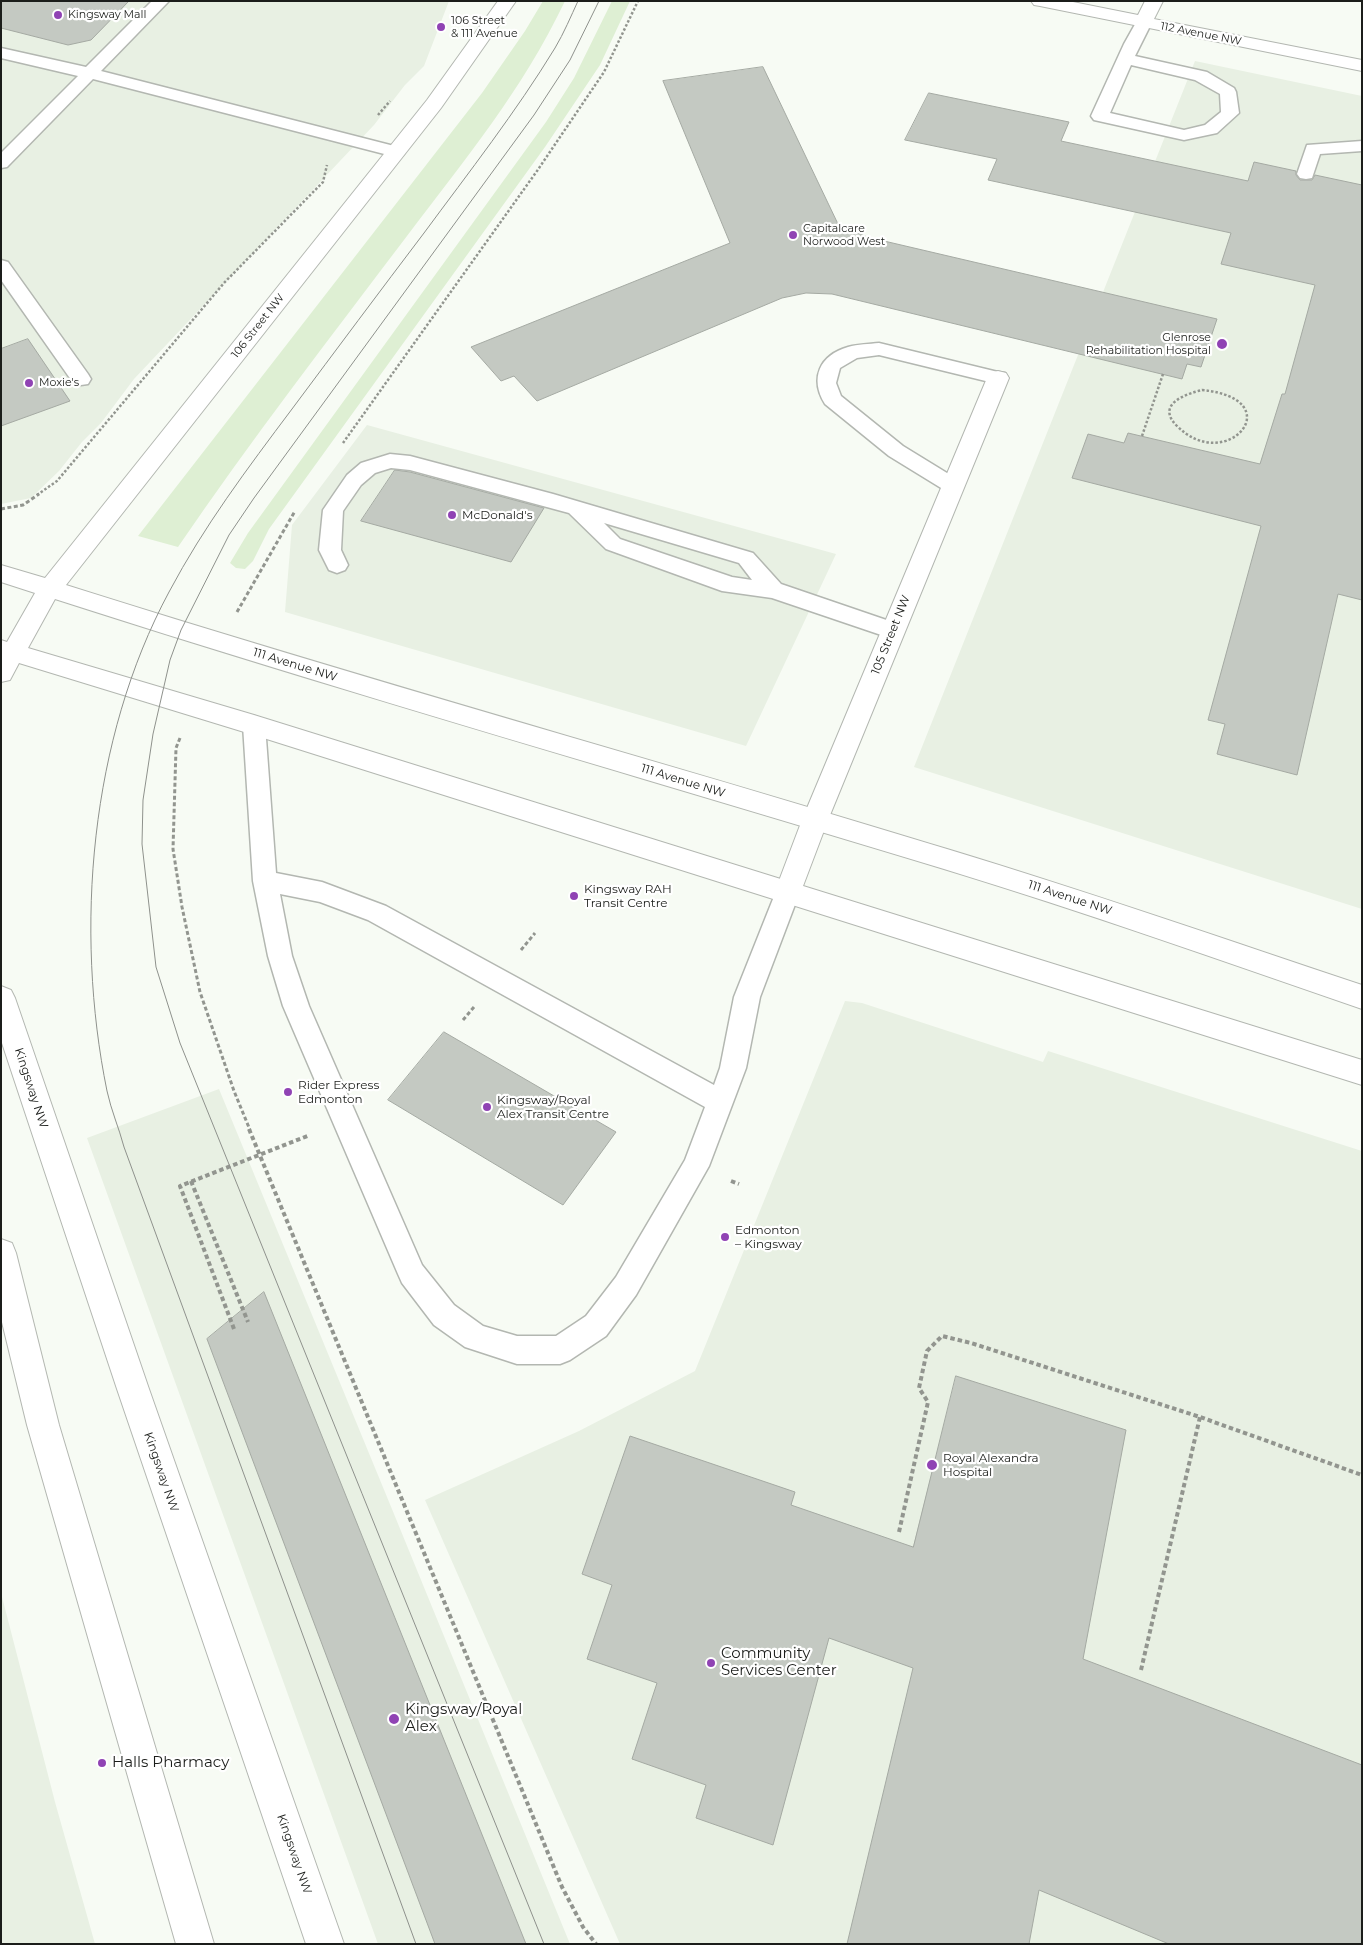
<!DOCTYPE html>
<meta charset="utf-8">
<style>
body{margin:0}
#map{position:relative;width:1363px;height:1945px;overflow:hidden;background:#f7fbf4;font-family:Montserrat,sans-serif}
canvas{display:block}
.frame{position:absolute;inset:0;border:2px solid #1b1d1a;pointer-events:none}
</style>
<div id="map">
<canvas width="1363" height="1945"></canvas>
<div class="frame"></div>
</div>
<script>
const ctx = document.querySelector('canvas').getContext('2d');
ctx.lineJoin = 'round';
function paint(path, color) {
  ctx.fillStyle = color;
  ctx.fill(path, 'evenodd');
}
function strokePath(path, color, width, dash) {
  ctx.strokeStyle = color;
  ctx.lineWidth = width;
  ctx.lineCap = dash ? 'butt' : 'round';
  ctx.setLineDash(dash || []);
  ctx.stroke(path);
}
function label(font, color, halo, rows, align = 'center') {
  ctx.font = font + ' Montserrat,sans-serif';
  ctx.lineWidth = 4.5;
  ctx.setLineDash([]);
  ctx.textBaseline = 'middle';
  ctx.strokeStyle = halo;
  ctx.fillStyle = color;
  for (const [text, x, y, turn = 0] of rows) {
    ctx.save();
    ctx.translate(x, y);
    ctx.rotate((+turn || 0) * Math.PI / 180);
    ctx.textAlign = isNaN(turn) ? turn : align;
    if (halo) ctx.strokeText(text, 0, 0);
    ctx.fillText(text, 0, 0);
    ctx.restore();
  }
}
paint(new Path2D(`
 M1,1H449L424,66L405,85L374,125L134,379L101,423L82,442L59,471L31,498L1,504Z
 M1195,61L1362,96V909L914,767Z
 M367,425L836,554L746,746L285,612L292,525Z
 M845,1001L862,1003L1043,1062L1048,1051L1362,1151V1944H620L425,1500L579,1431L695,1371Z
 M219,1089L394,1514L570,1944H378L87,1138Z
 M1,1593L55,1802L95,1944H1Z`), '#e8f0e3');
paint(new Path2D(`
 M543,1H565C522,91 466,158 407,236C329,339 250,441 178,547L138,536L482,93L525,31Z
 M612,1H630L600,65L545,147L269,529L253,561L245,569L236,568L230,563L248,533L546,122L574,78Z`), '#deefd3');
const building = new Path2D(`
 M1,1H129L91,40L68,45L1,28Z
 M763,67L838,224L867,237L1217,319L1201,367L1187,364L1182,379L832,294L806,293L782,298L537,401L514,376L501,381L471,347L730,243L663,81Z
 M929,93L1069,122L1061,141L1248,181L1254,162L1296,171V175L1300,180H1312L1315,175L1362,185V600L1338,594L1297,775L1217,754L1225,724L1208,720L1261,526L1072,478L1088,434L1124,443L1128,433L1260,464L1282,394H1285L1315,285L1221,264L1231,233L988,180L997,159L905,140Z
 M28,339L70,401L1,426V349Z
 M395,470L410,472L544,508L511,562L361,521Z
 M444,1032L616,1132L563,1205L388,1100Z
 M264,1292L526,1944H435L207,1339Z
 M956,1376L1126,1430L1083,1659L1362,1765V1944H1169L1039,1890L1029,1944H847L913,1668L829,1638L773,1845L696,1818L706,1785L632,1759L657,1683L587,1659L612,1585L582,1574L630,1436L795,1492L791,1505L913,1547Z`);
paint(building, '#c4c9c2');
strokePath(building, '#a5aaa3', 1);
const lane = new Path2D(`
 M152,1H169L101,71L402,148L405,152L402,156L396,157L93,79L7,167L1,168V153L78,76L1,58V48L86,67Z
 M1144,17L1150,19L1152,22L1135,56L1207,72L1234,88L1236,92L1239,113L1217,133L1184,140L1094,120L1091,116L1124,44L1138,19ZM1131,65L1195,80L1220,94L1221,112L1205,125L1184,130L1110,113Z
 M1362,141V151L1320,154L1312,178L1306,179L1300,178L1297,174L1307,145Z
 M1,260L8,262L88,374L91,379L88,384L81,385L74,384L1,280Z
 M879,343L998,372L1005,373L1008,378L1005,383L998,384L879,355L857,358L840,368L836,383L841,396L903,446L960,481L963,486L960,491L953,493L946,491L889,456L825,404C809,378 820,355 848,347C858,344 869,344 879,343Z
 M390,454L410,456L553,494L753,553L781,584L901,625L904,631L901,637L893,639L772,598L722,591L606,549L569,513L410,470L391,468L375,473L361,485L343,511L341,550L348,565L345,570L337,573L329,570L319,550L323,510L347,475L361,463ZM604,523L739,563L752,580L732,577L620,539Z
 M254,716L262,719L265,725L276,873L322,882L386,906L714,1085L720,1068L734,997L775,894L778,887L787,884L796,887L799,894L760,997L746,1068L709,1166L636,1295L606,1336L570,1360L560,1364H517L465,1347L434,1325L402,1283L398,1274L283,1006L268,956L253,881L243,725L246,719ZM280,894L320,902L368,920L705,1107L685,1160L616,1277L586,1316L556,1336H517L483,1326L454,1305L422,1265L309,1006L292,956Z`);
const street = new Path2D(`
 M1031,1H1068L1138,15L1145,1H1163L1154,19L1362,60V71L1040,6L1034,5Z
 M998,371L1006,373L1009,378L828,820L800,894L796,902L787,905L778,902L774,894L802,820L987,378L990,373Z`);
const secondary = new Path2D(`
 M498,1H516L441,108L66,585C358,678 654,759 947,849C1086,891 1224,939 1362,985V1009C1223,961 1085,912 944,869C648,779 350,694 55,599L28,648L254,715L1362,1060V1085L254,735L19,663L10,680L1,682V640L7,642L35,593L1,582V565L45,578L427,100Z
 M1,986L11,990L15,998L149,1389L344,1944H306L117,1389L1,1040Z
 M1,1239L12,1243L16,1253L59,1425L214,1944H176L27,1425L1,1318Z`);
strokePath(lane, '#b3b7b1', 3);
strokePath(street, '#b3b7b1', 2);
strokePath(secondary, '#b3b7b1', 2);
strokePath(new Path2D(`
 M378,115L390,101
 M1202,390C1293,399 1226,477 1176,425C1156,404 1186,394 1202,390Z
 M1142,436L1163,374
 M343,443L537,171L604,72L638,1
 M37,495L57,481L224,283L323,182L327,165`), '#92958f', 2.5, [2.5, 2]);
strokePath(new Path2D(`
 M1,509L23,505L39,494
 M237,612L295,511
 M180,738L176,748L173,849L182,907L200,992L234,1091L250,1130
 M521,950L535,933
 M463,1020L474,1007`), '#92958f', 3, [4, 2.5]);
strokePath(new Path2D(`
 M249,1129L562,1887L583,1927L596,1944
 M191,1181L248,1322
 M731,1181L739,1184
 M234,1329L180,1186L310,1135
 M899,1532L928,1402L919,1388L927,1351L942,1336L971,1343L1200,1417L1362,1475
 M1141,1670L1200,1417`), '#92958f', 4, [4.5, 3]);
paint(lane, '#fff');
paint(street, '#fff');
paint(secondary, '#fff');
strokePath(new Path2D(`
 M416,1944L124,1147C119,1128 111,1110 107,1091C74,929 90,739 169,592C204,526 247,469 292,409C336,350 380,291 424,233C469,172 516,112 555,48C564,33 571,16 578,1
 M544,1944L180,1043L156,967L142,844L143,800L153,734L170,660L181,630L229,535L254,498L534,115L570,60L599,1`), '#8e918c', 1);
for (const [x, y, r, color] of [
 [58,15,5,"#9043b4"],
 [441,27,5,"#9043b4"],
 [793,235,5,"#9043b4"],
 [1222,344,6,"#9043b4"],
 [29,383,5,"#9043b4"],
 [452,515,5,"#9043b4"],
 [574,896,5,"#9043b4"],
 [288,1092,5,"#9043b4"],
 [487,1107,5,"#9043b4"],
 [725,1237,5,"#9043b4"],
 [932,1465,6,"#9043b4"],
 [711,1663,5,"#9043b4"],
 [394,1719,6,"#9043b4"],
 [102,1763,5,"#9043b4"]
]) {
  const dot = new Path2D();
  dot.arc(x, y, r, 0, 2 * Math.PI);
  ctx.fillStyle = color;
  ctx.fill(dot);
  strokePath(dot, '#fff', 2);
}
label('11px', '#1b1d1a', '#fff', [
 ["Kingsway Mall",68,15],
 ["106 Street",451,21],
 ["& 111 Avenue",451,34],
 ["Capitalcare",803,229],
 ["Norwood West",803,242],
 ["Glenrose",1211,338,"right"],
 ["Rehabilitation Hospital",1211,351,"right"],
 ["Moxie's",39,383]
], 'left');
label('11px', '#1b1d1a', '#fff', [
 ["112 Avenue NW",1201,34,11],
 ["106 Street NW",258,326,-52]
]);
label('12px', '#1b1d1a', '#fff', [
 ["McDonald's",462,515],
 ["Kingsway RAH",584,889],
 ["Transit Centre",584,903],
 ["Rider Express",298,1085],
 ["Edmonton",298,1099],
 ["Kingsway/Royal",497,1100],
 ["Alex Transit Centre",497,1114],
 ["Edmonton",735,1230],
 ["– Kingsway",735,1244],
 ["Royal Alexandra",943,1458],
 ["Hospital",943,1472]
], 'left');
label('12px', '#1b1d1a', '#fff', [
 ["105 Street NW",891,635,-68],
 ["111 Avenue NW",295,665,17],
 ["111 Avenue NW",683,781,17],
 ["111 Avenue NW",1070,898,18],
 ["Kingsway NW",31,1088,72],
 ["Kingsway NW",161,1472,71],
 ["Kingsway NW",294,1854,71]
]);
label('15px', '#1b1d1a', '#fff', [
 ["Community",721,1654],
 ["Services Center",721,1671],
 ["Kingsway/Royal",405,1710],
 ["Alex",405,1727],
 ["Halls Pharmacy",112,1763]
], 'left');
</script>
